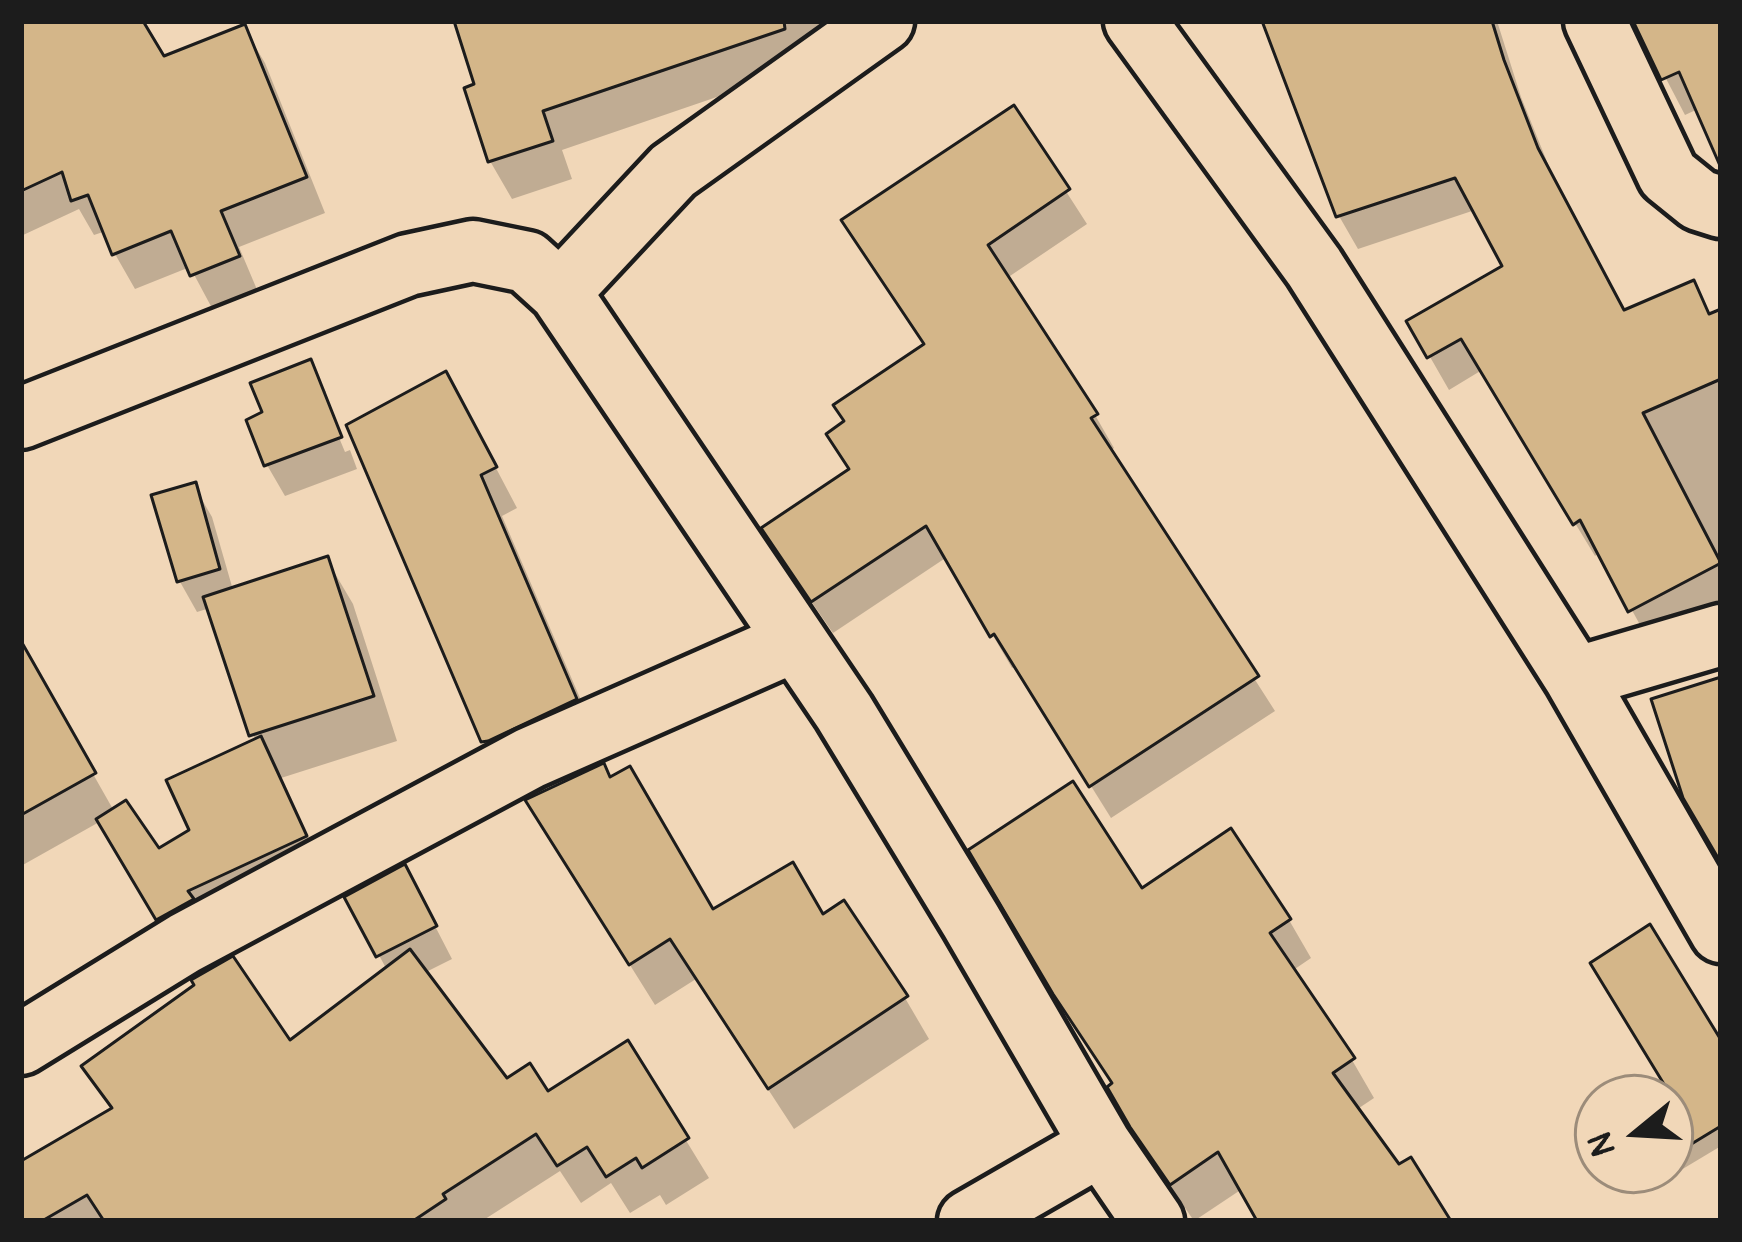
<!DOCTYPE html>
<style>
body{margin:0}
#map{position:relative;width:1742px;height:1242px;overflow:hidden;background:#f1d7b8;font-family:Pangolin,sans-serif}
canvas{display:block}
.frame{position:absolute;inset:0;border:24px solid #1c1c1c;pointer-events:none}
.north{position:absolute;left:1574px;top:1074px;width:120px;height:120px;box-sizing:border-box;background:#f1d7b8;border:3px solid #9c8c7a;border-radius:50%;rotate:252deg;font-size:33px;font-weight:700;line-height:48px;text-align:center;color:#1c1c1c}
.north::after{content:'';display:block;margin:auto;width:42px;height:54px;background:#1c1c1c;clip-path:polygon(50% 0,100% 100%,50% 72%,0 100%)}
</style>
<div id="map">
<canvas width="1742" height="1242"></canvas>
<div class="frame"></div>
<div class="north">N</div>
</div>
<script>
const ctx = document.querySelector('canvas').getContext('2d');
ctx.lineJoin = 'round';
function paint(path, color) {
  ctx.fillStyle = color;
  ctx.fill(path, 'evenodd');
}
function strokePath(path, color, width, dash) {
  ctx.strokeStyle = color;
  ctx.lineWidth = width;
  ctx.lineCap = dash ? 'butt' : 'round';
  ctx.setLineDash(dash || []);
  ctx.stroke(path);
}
paint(new Path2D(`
 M21,21H140L163,60L244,28L265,63L325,213L239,247L258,292L213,310L190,267L135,289L115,254L106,231L94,235L79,209L21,236Z
 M477,21H842L749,86L562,150L572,179L512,199L490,161L478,86Z
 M1264,21H1497L1521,97L1556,184L1624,313L1693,283L1712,316L1721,312V605L1650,643L1600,552L1595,556L1482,370L1449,390L1410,322L1506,268L1475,210L1358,249L1339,216Z
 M1636,21H1721V156L1698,109L1685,115Z
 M1013,109L1087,224L1007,278L1095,415L1114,448L1109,452L1275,711L1111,818L1016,666L1012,668L947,557L833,633L784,562L851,471L926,347Z
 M309,363L326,392H320L345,452L350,450L357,469L285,496L267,465L249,421L266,414Z
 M468,415L517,508L502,516L598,740L507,781L484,740Z
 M194,486L212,517L233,590L327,560L353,604L397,741L281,778L321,865L175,947L101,821L21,866V659L26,656L114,811L159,852L192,831L256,742L210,608L197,612L179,580Z
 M611,780L712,913L822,918L905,998L929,1039L794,1129L696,979L655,1005L553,842Z
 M1141,892L1289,920L1311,958L1292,971L1352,1060L1374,1098L1356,1110L1398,1168L1448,1221H1261L1242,1189L1194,1221L1156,1165L1111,1088L1114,1086Z
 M348,898L421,899L452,959L424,973L506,1082L547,1095L627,1044L709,1178L666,1205L660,1195L630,1213L611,1183L581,1203L560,1171L482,1221H21V1164L112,1111L85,1067L289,1044L387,970Z
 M1721,1075V1146L1676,1173L1670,1162V1105Z`), '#0003');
const building = new Path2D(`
 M21,21H143L164,56L245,24L307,177L221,211L240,256L190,276L171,231L112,255L88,195L71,201L62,172L21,191Z
 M454,21H784L785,29L543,111L553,141L488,162L464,88L474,84Z
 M1262,21H1492L1504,60L1538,148L1624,310L1694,280L1709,314L1721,309V379L1643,413L1721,563L1628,612L1580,520L1573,525L1461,339L1427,358L1406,321L1502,266L1455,178L1336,217Z
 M1633,21H1721V168L1679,72L1661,80Z
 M1014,105L1070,189L988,245L1098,414L1091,418L1259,676L1089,787L994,634L990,637L926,526L811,602L761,528L849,469L826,434L844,421L833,405L924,344L841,220Z
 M311,359L342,437L264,466L246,420L262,412L250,383Z
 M446,371L497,467L481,475L577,699L488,741L481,742L346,425Z
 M196,482L220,569L177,582L151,495Z
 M328,556L374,696L249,736L203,597Z
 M21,641L96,773L21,815Z
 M1721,677V863L1683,798L1651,699Z
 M261,736L307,836L188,891L194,899L156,920L96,819L126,800L159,848L189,830L166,780Z
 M604,763L610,777L630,766L713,909L793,862L823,914L844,900L908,996L768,1089L670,939L629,965L525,800Z
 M1073,781L1142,888L1231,828L1291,919L1270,933L1355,1058L1333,1073L1399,1164L1411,1157L1451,1221H1257L1218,1152L1170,1185L1130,1127L1107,1087L1112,1083L1053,994L968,850Z
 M405,864L437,926L376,957L344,897Z
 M1650,924L1721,1040V1126L1670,1157V1094L1590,963Z
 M410,949L507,1078L530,1063L548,1091L628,1040L689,1138L642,1168L636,1158L606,1177L587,1147L557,1166L536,1134L443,1194L446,1199L413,1221H104L87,1195L42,1221H21V1161L112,1108L81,1066L194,985L191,980L233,956L290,1040Z`);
paint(building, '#d4b689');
strokePath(building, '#1c1c1c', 3);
const minor = new Path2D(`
 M1135,21L1314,267L1575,678L1721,932
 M1595,21L1668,175L1699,200L1721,207
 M560,292L673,171L883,21
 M21,418L408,265L473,251L527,262L560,292L844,712L971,921L1101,1145L1153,1221
 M1575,678L1721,635
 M21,1044L185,943L530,758L795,641
 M969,1221L1101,1145`);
strokePath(minor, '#1c1c1c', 69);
strokePath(minor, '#f1d7b8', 60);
</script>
